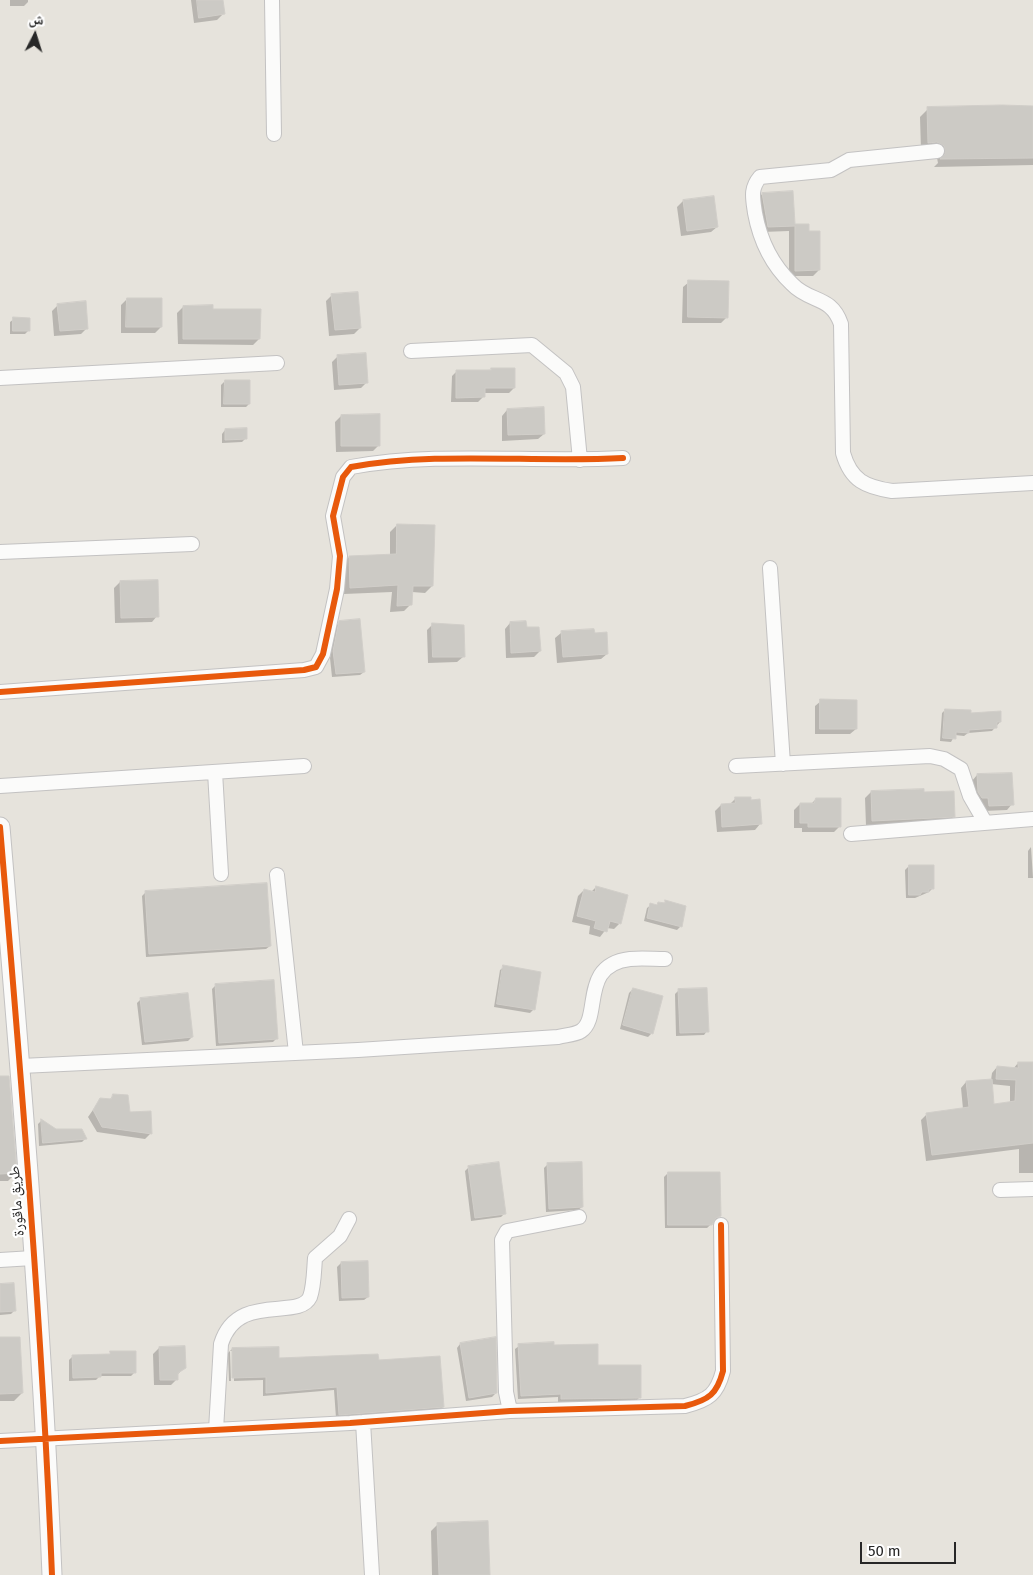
<!DOCTYPE html>
<meta charset="utf-8">
<style>
body{margin:0}
#map{position:relative;width:1033px;height:1575px;overflow:hidden;background:#e6e3dc;font-family:"Fira Sans","Noto Naskh Arabic",sans-serif}
canvas{display:block}
.north{position:absolute;left:10px;top:10px;width:50px;height:50px;-webkit-text-stroke:4px #fff;paint-order:stroke;rotate:5deg;font-size:14px;font-weight:700;line-height:20px;text-align:center;color:#272727}
.north::after{content:'';display:block;margin:auto;width:18px;height:22px;background:#272727;clip-path:polygon(50% 0,100% 100%,50% 72%,0 100%)}
.scale{position:absolute;left:860px;top:1542px;width:96px;height:22px;box-sizing:border-box;border:2px solid #272727;border-top:0;padding-left:6px;font-size:15px;line-height:18px;white-space:nowrap;color:#272727;-webkit-text-stroke:4px #fff;paint-order:stroke}
</style>
<div id="map">
<canvas width="1033" height="1575"></canvas>
<div class="north">ش</div>
<div class="scale">50 m</div>
</div>
<script>
const ctx = document.querySelector('canvas').getContext('2d');
ctx.lineJoin = 'round';
function paint(path, color) {
  ctx.fillStyle = color;
  ctx.fill(path, 'evenodd');
}
function strokePath(path, color, width, dash) {
  ctx.strokeStyle = color;
  ctx.lineWidth = width;
  ctx.lineCap = dash ? 'butt' : 'round';
  ctx.setLineDash(dash || []);
  ctx.stroke(path);
}
function label(font, color, halo, rows, align = 'center') {
  ctx.font = font + ' "Fira Sans","Noto Naskh Arabic",sans-serif';
  ctx.lineWidth = 4.5;
  ctx.setLineDash([]);
  ctx.textBaseline = 'middle';
  ctx.strokeStyle = halo;
  ctx.fillStyle = color;
  for (const [text, x, y, turn = 0] of rows) {
    ctx.save();
    ctx.translate(x, y);
    ctx.rotate((+turn || 0) * Math.PI / 180);
    ctx.textAlign = isNaN(turn) ? turn : align;
    if (halo) ctx.strokeText(text, 0, 0);
    ctx.fillText(text, 0, 0);
    ctx.restore();
  }
}
paint(new Path2D(`
 M10,0H28V2L24,6H10Z
 M191,0H221L223,14L217,20L194,23Z
 M1033,107V165L934,167L938,163L936,153L921,150L920,117L928,109Z
 M762,194L793,225L808,232L819,270L813,276H789V231L762,232L757,200Z
 M683,201L717,227L711,232L681,236L677,207Z
 M689,282L727,317L721,323H682L683,287Z
 M332,295L360,328L354,334L329,336L326,301Z
 M127,299L161,327L155,333H121V305Z
 M58,305L87,328L81,334L54,336L52,311Z
 M183,307L259,339L253,345L178,344L177,313Z
 M14,319L29,330L25,334H10V322Z
 M338,356L367,382L361,388L334,390L332,362Z
 M514,369V388L509,393H483V397L478,402H451L452,376L457,371Z
 M225,381L249,404L246,407H221V385Z
 M507,410L544,434L538,439L502,441V416Z
 M341,416L379,445L373,451L336,452L335,422Z
 M225,430L245,439L242,442L222,443V434Z
 M397,525L432,586L425,593L412,592L411,604L404,611L390,612L392,592L344,594L342,564L349,557L390,555V532Z
 M120,582L157,616L152,622L115,623L114,588Z
 M340,622L364,672L360,675L332,677L330,658L336,626Z
 M510,623L526,628L540,651L534,657L506,658L505,629Z
 M433,624H449L463,657L457,662L428,663L427,630Z
 M561,633L607,654L601,659L557,663L555,638Z
 M821,701L856,729L850,734H815V706Z
 M945,710L969,714L1000,722L992,731L968,733L964,736L955,735L951,742L940,741L942,713Z
 M977,775L1012,804L1007,810L983,811V803L976,804L972,781Z
 M871,792L923,793L954,816L948,822L866,826L865,798Z
 M735,799L760,824L755,830L717,832L715,811L721,805H729Z
 M816,799L840,826L834,832H802V828H794V810L800,804L810,805Z
 M1031,847L1033,878H1028V851Z
 M909,866L933,888L929,892L915,898H906L905,870Z
 M596,887L620,923L614,929L607,928L600,937L589,934L590,926L572,922L578,896L584,890L591,892Z
 M146,892L270,946L266,949L146,957L142,896Z
 M666,902L681,926L677,930L644,921L647,908L651,905L656,906Z
 M504,967L534,1009L530,1013L494,1007L500,970Z
 M216,985L277,1038L273,1042L216,1046L212,989Z
 M633,989L652,1033L648,1037L620,1029L629,993Z
 M679,990L707,1031L704,1035L676,1036L675,994Z
 M141,999L192,1037L188,1041L142,1045L137,1003Z
 M1018,1063L1033,1064V1173H1019V1149L926,1161L921,1120L927,1114L963,1109L961,1088L966,1082L991,1080L992,1073L997,1067L1013,1069ZM991,1084L1010,1086V1103L993,1106Z
 M0,1078L16,1173L8,1181H0Z
 M114,1095L151,1133L145,1139L97,1132L88,1117L100,1100H109Z
 M41,1121L56,1130L85,1139L82,1142L39,1146L38,1124Z
 M548,1164L582,1207L578,1210L546,1212L544,1168Z
 M469,1167L504,1214L501,1217L471,1221L465,1171Z
 M668,1173L720,1216L707,1228H665L664,1177Z
 M341,1263L368,1297L364,1300L339,1301L337,1267Z
 M0,1286L15,1310L11,1314L0,1315Z
 M0,1339L22,1393L14,1401H0Z
 M460,1344L496,1393L492,1397L466,1401L457,1348Z
 M519,1346H553L597,1366L640,1397L636,1401L558,1402V1397L518,1399L515,1349Z
 M159,1348L184,1368L177,1375V1379L171,1385H154L153,1354Z
 M232,1349L278,1359L443,1407L440,1410L336,1418L334,1390L263,1396V1380L234,1381L233,1351H230L231,1381H229L228,1353Z
 M134,1353V1373L131,1376H100L96,1380L69,1381V1360L73,1356Z
 M438,1524L489,1575H432L431,1531Z`), '#0003');
const building = new Path2D(`
 M197,0H223L225,14L199,18Z
 M1002,105L1033,106V158L940,159L945,154L944,146L937,142L928,143L927,107Z
 M793,191L795,224H809V231H820V270L795,271V226L768,227L762,193Z
 M714,196L718,227L687,231L683,200Z
 M688,280L729,281L728,318L688,317Z
 M358,292L361,328L335,330L331,294Z
 M127,298H162V327H126Z
 M86,301L88,329L60,331L57,304Z
 M213,305V309H261L260,339H183V306Z
 M13,317L30,318V331H13Z
 M366,353L368,383L339,385L337,355Z
 M491,368H515V388H485V397L456,398V370H491Z
 M225,380H250V404H224Z
 M544,407L545,434L508,435L507,409Z
 M380,414V446H341V415Z
 M247,428V439L225,440V429Z
 M397,524L435,525L433,586H413L412,605L397,606L398,585L350,588L349,556L396,554Z
 M158,580L159,617L121,618L120,581Z
 M360,619L365,672L336,674L333,651L339,621Z
 M526,621L527,627H539L541,651L511,653L510,622Z
 M432,623L464,625L465,657H433Z
 M594,629L595,633L607,632L608,654L563,657L561,631Z
 M820,699L857,700V729H820Z
 M945,709L971,710V713L1001,711V722H997V728L969,730V733L956,732V739L943,738Z
 M1012,773L1014,805L989,806L988,798H982L978,792L977,774Z
 M924,789V792L954,791L955,817L872,821L871,791Z
 M735,797H751V800L760,799L762,824L722,827L721,804L735,803Z
 M816,798H841V827H808V823H800V803H814Z
 M909,865H934V889H929V892H922L920,895H909Z
 M267,883L271,946L149,954L145,891Z
 M596,886L628,895L621,924L610,921L607,932L594,928L596,921L577,916L584,889L595,892Z
 M665,900L686,906L682,927L647,918L650,903L657,905L658,902L665,903Z
 M503,965L541,972L535,1010L497,1004Z
 M274,980L278,1039L219,1043L215,984Z
 M633,988L663,996L653,1034L623,1025Z
 M707,988L709,1032L680,1033L678,989Z
 M188,993L193,1037L145,1042L140,998Z
 M1018,1062H1033V1143L932,1155L926,1113L969,1107L966,1081L992,1079L994,1104L1015,1101L1016,1080L996,1079L997,1066L1018,1068Z
 M0,1076H9L17,1173L0,1174Z
 M113,1094L128,1095L130,1112L151,1111L152,1134L102,1127L93,1110L100,1098L111,1099Z
 M41,1119L56,1129H82L87,1139L43,1143Z
 M499,1162L506,1214L475,1218L468,1166Z
 M582,1162L583,1207L549,1209L547,1163Z
 M668,1172H720L721,1216L716,1218L712,1225H668Z
 M368,1261L369,1297L342,1298L341,1262Z
 M14,1283L16,1311L0,1312V1284Z
 M0,1337H20L23,1393L0,1394Z
 M496,1337L497,1393L469,1398L460,1343Z
 M554,1342V1345L598,1344V1365H641V1398L561,1399V1394L521,1396L518,1344Z
 M185,1346L186,1368L178,1373V1380H160L159,1347Z
 M279,1347V1358L378,1354L379,1360L440,1356L444,1407L339,1415L337,1387L266,1393V1377L232,1378V1348Z
 M110,1351H136V1373H101V1377L73,1378L72,1355L110,1354Z
 M488,1521L490,1575H439L437,1523Z`);
paint(building, '#cccac5');
strokePath(building, '#d1cec9', 1);
const street = new Path2D(`
 M272,0L274,134
 M937,151L849,160L831,170L760,177C750,189 753,198 755,213C760,240 772,265 792,284C810,303 831,295 841,324L843,453C851,481 866,487 892,491L1033,483
 M411,351L532,345L566,373L573,387L580,460
 M0,378L277,363
 M0,552L192,544
 M770,568L783,764
 M0,692L304,670L316,667L323,654L337,589L340,556L333,516L343,477L351,467C440,451 532,463 623,458
 M736,766L930,756L944,759L961,769L970,796L985,822
 M215,772L221,874
 M0,786L304,766
 M851,834L1033,819
 M277,875L296,1053
 M21,1066L358,1050L558,1037C565,1035 575,1035 581,1031C602,1017 579,965 630,959C641,958 654,959 665,959
 M1000,1190L1033,1189
 M0,1260L33,1258
 M510,1411L506,1392L502,1240L507,1231L579,1217
 M363,1422L372,1575
 M216,1430L221,1344C237,1291 299,1321 310,1297C314,1286 314,1270 315,1258L340,1236L349,1219
 M0,1441L350,1423L510,1411L685,1406C709,1400 717,1394 723,1371L721,1225`);
const secondary = new Path2D(`
 M0,827C21,1076 42,1325 52,1575`);
strokePath(street, '#c3c2c2', 16);
strokePath(secondary, '#c3c2c2', 21);
strokePath(street, '#fbfbfa', 14);
strokePath(secondary, '#fbfbfa', 19);
strokePath(new Path2D(`
 M0,692L304,670L316,667L323,654L337,589L340,556L333,516L343,477L351,467C440,451 532,463 623,458
 M0,827C21,1076 42,1325 52,1575
 M0,1441L350,1423L510,1411L685,1406C709,1400 717,1394 723,1371L721,1225`), '#e8590c', 6);
label('15px', '#272727', '#fff', [
 ["طريق ماقورة",17,1201,-94]
]);
</script>
